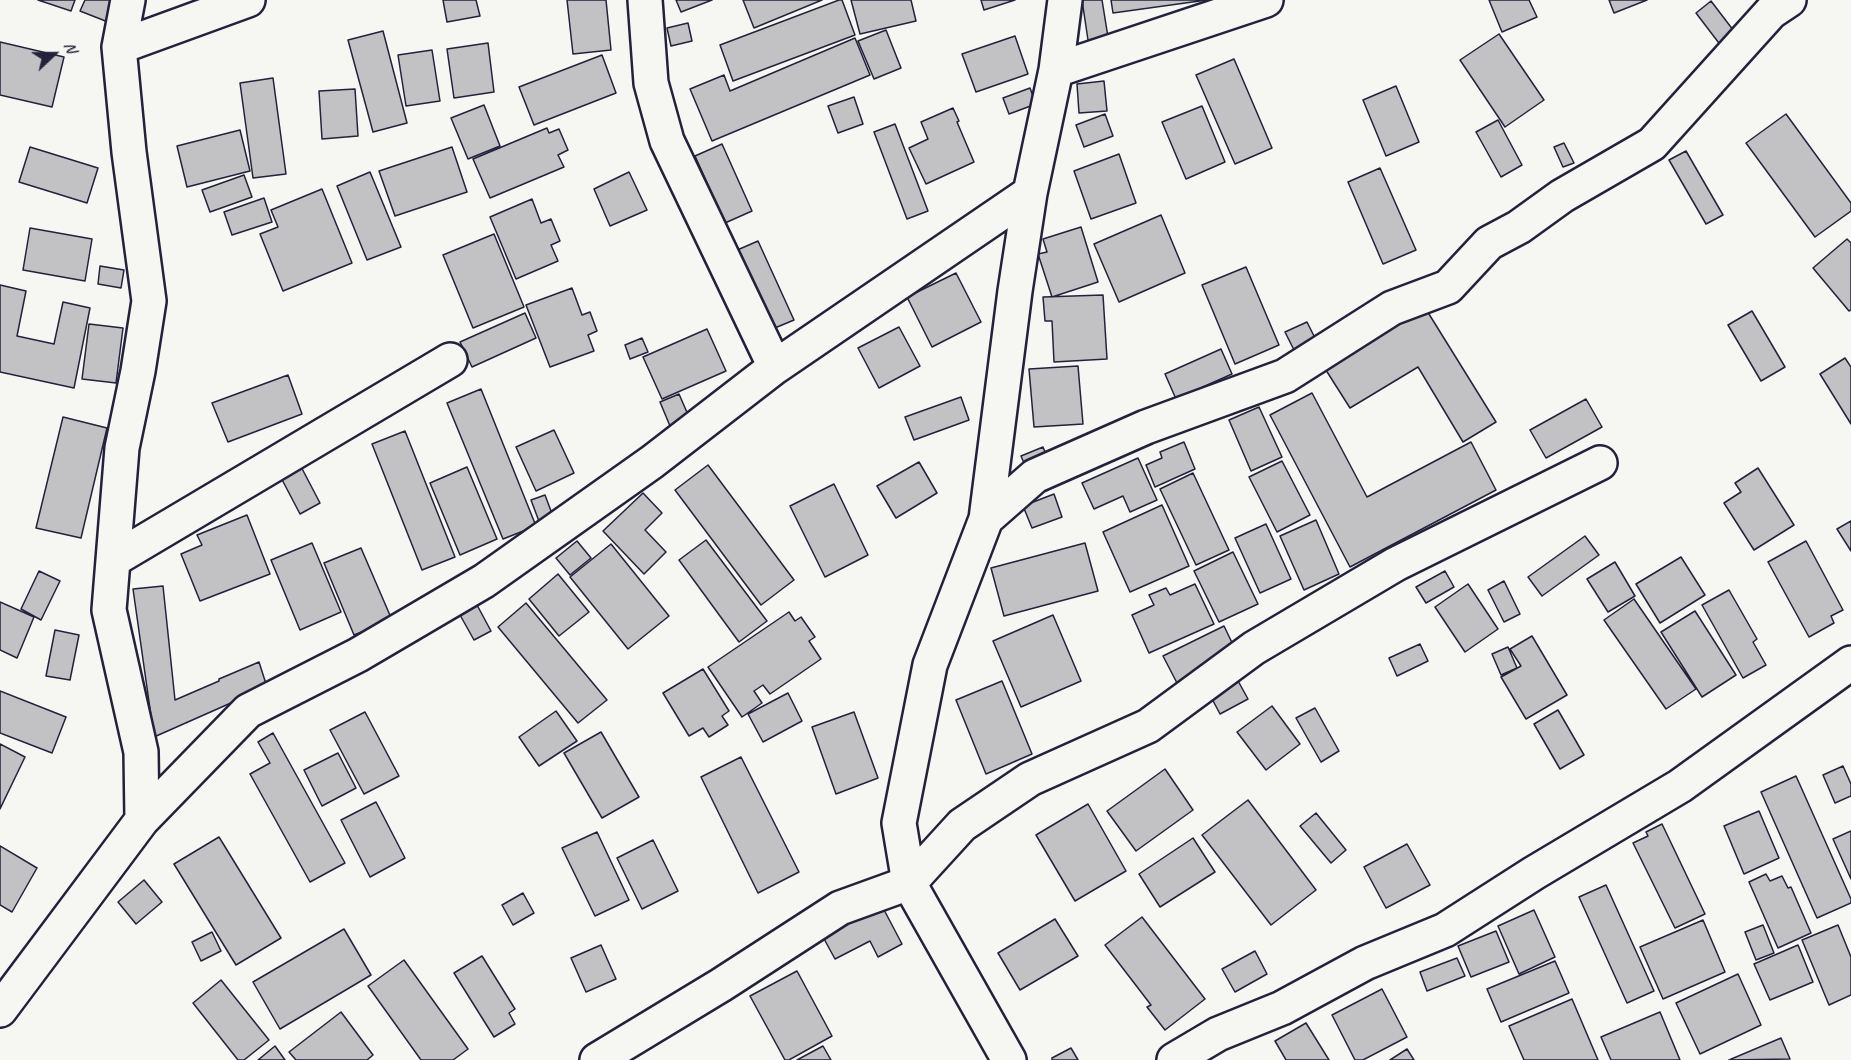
<!DOCTYPE html>
<style>
body{margin:0}
#map{position:relative;width:1851px;height:1060px;overflow:hidden;background:#f6f6f2;font-family:Caveat,sans-serif}
canvas{display:block}
.north{position:absolute;left:24px;top:24px;width:60px;height:60px;-webkit-text-stroke:4px #f6f6f2;paint-order:stroke;rotate:68deg;font-size:16px;font-weight:700;line-height:24px;text-align:center;color:#22223b}
.north::after{content:'';display:block;margin:auto;width:21px;height:27px;background:#22223b;clip-path:polygon(50% 0,100% 100%,50% 72%,0 100%)}
</style>
<div id="map">
<canvas width="1851" height="1060"></canvas>
<div class="north">N</div>
</div>
<script>
const ctx = document.querySelector('canvas').getContext('2d');
ctx.lineJoin = 'round';
function paint(path, color) {
  ctx.fillStyle = color;
  ctx.fill(path, 'evenodd');
}
function strokePath(path, color, width, dash) {
  ctx.strokeStyle = color;
  ctx.lineWidth = width;
  ctx.lineCap = dash ? 'butt' : 'round';
  ctx.setLineDash(dash || []);
  ctx.stroke(path);
}
const building = new Path2D(`
 M38,0H75L71,11Z
 M85,0H116L108,22L80,11Z
 M443,0H476L480,16L447,22Z
 M567,0H606L611,50L573,54Z
 M676,0H712L681,12Z
 M743,0H822L754,28Z
 M839,0H842L855,35L733,81L720,45Z
 M851,0H911L916,21L860,34Z
 M981,0H1015L984,10Z
 M1082,0H1102L1108,37L1088,40Z
 M1111,0H1207L1113,13Z
 M1489,0H1529L1537,17L1502,32Z
 M1609,0H1647L1614,13Z
 M1711,1L1740,39L1725,51L1696,13Z
 M688,23L692,41L671,46L667,28Z
 M886,30L901,68L874,79L858,41Z
 M383,31L407,123L373,132L348,40Z
 M1499,34L1544,100L1505,127L1460,60Z
 M1015,36L1028,74L976,92L962,54Z
 M855,38L870,75L712,141L690,89L724,75L730,91Z
 M0,42L64,57L52,107L0,95Z
 M488,43L494,92L454,98L447,49Z
 M432,50L440,101L406,106L398,55Z
 M602,55L616,93L534,125L519,87Z
 M1234,59L1272,148L1235,164L1196,75Z
 M273,78L286,174L253,178L240,83Z
 M1104,81L1107,111L1079,113L1077,84Z
 M1396,86L1419,142L1386,156L1363,100Z
 M1030,88L1036,104L1009,114L1003,98Z
 M355,89L358,136L322,139L319,91Z
 M854,97L863,124L838,133L828,106Z
 M484,105L500,146L468,159L451,118Z
 M1202,106L1225,162L1186,179L1162,122Z
 M953,108L959,121L957,122L974,162L926,184L909,148L928,139L921,122Z
 M1105,114L1113,136L1084,147L1076,125Z
 M1786,114L1851,203V211L1815,237L1746,143Z
 M1498,120L1522,165L1501,177L1476,132Z
 M895,124L928,211L907,219L874,132Z
 M547,128L549,133L559,129L568,150L558,155L564,167L490,198L473,159Z
 M240,130L250,171L187,187L177,146Z
 M1564,143L1574,163L1563,167L1554,147Z
 M722,144L752,211L725,223L695,156Z
 M30,147L98,168L87,203L19,182Z
 M452,147L467,192L395,216L379,171Z
 M1686,151L1723,215L1706,224L1669,160Z
 M1119,154L1136,203L1091,219L1074,171Z
 M1380,168L1416,250L1383,264L1348,182Z
 M370,172L401,247L367,260L337,186Z
 M629,172L647,210L610,226L594,189Z
 M244,175L252,197L210,212L202,190Z
 M322,189L352,263L283,291L260,234L278,227L271,210Z
 M264,198L272,222L232,235L224,212Z
 M532,199L541,223L551,219L560,241L551,245L558,261L516,279L490,217Z
 M1161,215L1185,273L1119,302L1094,244Z
 M1081,227L1098,282L1052,297L1038,254L1047,252L1043,239Z
 M30,228L92,239L85,281L23,270Z
 M494,234L524,307L473,328L443,255Z
 M1847,239L1851,243V310L1849,311L1813,268Z
 M758,241L794,320L770,330L735,251Z
 M100,266L124,270L121,288L98,284Z
 M1246,267L1279,345L1235,364L1202,285Z
 M956,273L981,322L932,347L907,297Z
 M0,285L26,291L17,336L54,344L63,302L90,308L74,388L0,372Z
 M572,288L582,315L590,312L597,331L588,335L594,351L550,367L526,305Z
 M1103,295L1107,359L1054,362L1052,321H1045L1043,297Z
 M1424,306L1496,422L1463,442L1418,367L1350,408L1324,367Z
 M1752,311L1785,367L1761,381L1728,325Z
 M525,313L536,338L472,367L460,342Z
 M1307,322L1320,348L1298,358L1285,332Z
 M89,324L123,328L116,383L82,379Z
 M899,327L920,366L879,388L858,348Z
 M707,329L726,371L662,399L643,357Z
 M642,338L648,352L630,359L625,345Z
 M1221,349L1232,374L1176,399L1165,374Z
 M1845,358L1851,367V424L1820,374Z
 M1078,366L1083,424L1034,427L1029,369Z
 M288,375L302,414L228,442L212,403Z
 M481,389L536,526L503,539L447,403Z
 M1312,393L1367,497L1471,442L1496,490L1350,567L1270,415Z
 M679,394L689,417L670,426L660,402Z
 M961,397L969,420L914,440L905,417Z
 M1586,399L1602,427L1546,458L1530,430Z
 M1259,407L1282,457L1251,471L1229,420Z
 M63,417L107,428L81,538L36,528Z
 M554,430L574,473L536,491L516,447Z
 M405,431L455,557L422,570L372,444Z
 M1184,442L1195,469L1155,487L1146,465L1162,458L1160,452Z
 M1043,447L1048,459L1026,468L1021,456Z
 M1138,458L1157,500L1130,512L1123,496L1094,509L1082,483Z
 M297,459L320,503L300,514L277,470Z
 M1282,461L1310,515L1277,532L1249,477Z
 M919,462L937,493L896,518L877,486Z
 M708,465L794,580L761,605L675,490Z
 M467,467L497,539L460,555L430,483Z
 M1758,468L1794,525L1754,550L1724,503L1741,492L1735,483Z
 M1193,473L1229,550L1196,565L1160,489Z
 M834,484L868,555L825,577L790,506Z
 M643,493L662,513L645,530L666,552L644,574L603,531Z
 M1054,494L1062,517L1032,528L1023,506Z
 M545,495L554,519L540,524L531,500Z
 M1162,505L1189,566L1130,592L1103,532Z
 M247,515L270,574L200,601L181,554L202,545L197,535Z
 M1316,520L1339,574L1304,590L1280,536Z
 M1851,521V551L1837,529Z
 M1266,524L1291,579L1260,593L1235,538Z
 M1585,536L1599,555L1542,596L1528,577Z
 M706,540L767,621L739,642L679,560Z
 M577,541L591,558L570,575L556,558Z
 M1806,541L1843,610L1831,616L1834,623L1809,637L1768,562Z
 M312,543L341,612L300,630L271,560Z
 M1085,543L1098,591L1004,616L991,568Z
 M611,544L669,616L628,649L570,577Z
 M361,548L392,620L354,635L324,563Z
 M1233,552L1258,604L1219,622L1194,571Z
 M1681,557L1705,595L1660,623L1636,584Z
 M1615,562L1635,596L1608,612L1587,579Z
 M39,571L60,581L41,620L21,609Z
 M1445,571L1454,587L1426,603L1416,587Z
 M558,574L589,612L559,636L529,599Z
 M1504,581L1520,614L1504,622L1488,590Z
 M1195,584L1214,624L1149,653L1132,615L1154,605L1149,595L1166,588L1170,595Z
 M1468,584L1498,629L1465,652L1435,607Z
 M163,586L175,700L219,681V679L259,662L267,687L154,737L133,589Z
 M1729,590L1757,639L1753,642L1766,665L1743,678L1702,605Z
 M1634,599L1696,689L1666,709L1604,620Z
 M0,602L34,617L17,658L0,650Z
 M526,603L607,700L578,723L498,627Z
 M477,605L491,631L474,640L460,615Z
 M1695,611L1736,675L1702,697L1661,632Z
 M789,612L795,621L801,617L815,637L809,641L821,659L770,694L763,685L754,691L762,703L742,717L708,667Z
 M1053,615L1081,681L1021,707L993,641Z
 M1224,626L1237,653L1177,683L1163,656Z
 M55,630L79,635L70,680L46,676Z
 M1532,636L1567,695L1526,719L1501,677L1521,666L1510,649Z
 M1420,644L1428,661L1397,676L1389,658Z
 M1508,647L1517,668L1501,675L1492,654Z
 M703,669L729,711L722,716L728,725L709,737L703,728L689,736L663,693Z
 M1237,679L1248,699L1220,714L1209,693Z
 M1002,681L1032,754L986,774L956,700Z
 M0,691L66,717L52,753L0,733Z
 M788,693L802,721L763,742L748,714Z
 M1272,706L1300,744L1266,770L1237,732Z
 M1315,708L1339,751L1321,762L1296,718Z
 M1558,710L1584,755L1560,769L1534,724Z
 M556,711L577,741L539,766L519,737Z
 M365,712L399,776L364,794L330,730Z
 M854,712L878,778L836,794L812,727Z
 M601,732L639,797L602,818L564,753Z
 M273,733L345,863L310,882L250,774L270,763L258,742Z
 M0,744L25,757L0,809Z
 M338,753L356,788L322,806L304,770Z
 M741,757L799,872L758,893L701,777Z
 M1843,766L1851,784V796L1835,803L1823,775Z
 M1165,769L1193,810L1136,851L1107,811Z
 M1796,776L1851,899V903L1817,918L1761,792Z
 M1248,800L1316,890L1271,925L1202,835Z
 M376,802L405,858L370,877L341,820Z
 M1088,804L1126,871L1075,901L1036,835Z
 M1759,811L1779,858L1744,874L1724,826Z
 M1316,813L1346,850L1331,863L1300,826Z
 M1662,824L1705,914L1675,928L1633,843L1648,836L1646,832Z
 M1851,831V879L1833,839Z
 M597,832L629,900L595,916L562,848Z
 M219,837L281,938L236,965L174,864Z
 M1193,838L1215,872L1160,907L1139,874Z
 M653,840L678,891L642,909L617,858Z
 M1407,844L1430,885L1386,908L1364,867Z
 M0,846L37,868L12,912L0,905Z
 M1766,874L1770,881L1782,876L1788,888L1791,887L1811,933L1778,948L1749,882Z
 M144,880L162,902L136,924L118,902Z
 M1606,885L1654,991L1627,1003L1579,897Z
 M523,893L534,913L513,925L502,905Z
 M882,906L902,944L878,957L870,941L835,959L823,937Z
 M1534,910L1555,957L1519,974L1498,926Z
 M1142,917L1205,999L1165,1030L1147,1007L1151,1005L1105,945Z
 M1055,919L1078,956L1020,990L998,953Z
 M1703,920L1725,972L1663,999L1640,947Z
 M1763,925L1774,953L1756,960L1745,932Z
 M1838,925L1851,957V995L1829,1005L1802,940Z
 M344,929L371,975L280,1029L253,982Z
 M1496,931L1509,962L1471,977L1458,946Z
 M212,932L221,951L201,961L192,942Z
 M601,945L616,979L586,992L571,958Z
 M1798,945L1813,982L1770,1000L1754,964Z
 M1255,951L1267,974L1235,992L1222,969Z
 M482,956L515,1009L509,1013L515,1024L494,1037L454,973Z
 M1457,958L1465,976L1427,991L1420,972Z
 M404,960L468,1049L453,1060H421L368,986Z
 M1555,961L1569,993L1501,1022L1487,989Z
 M797,971L832,1036L789,1060H785L750,996Z
 M1738,974L1761,1025L1700,1054L1676,1003Z
 M221,980L269,1040L244,1060H238L193,1003Z
 M1382,989L1407,1037L1363,1060H1355L1332,1015Z
 M1572,999L1598,1060H1524L1509,1026Z
 M341,1012L373,1055L367,1060H296L289,1052Z
 M1660,1012L1680,1060H1611L1601,1037Z
 M1306,1023L1329,1060H1286L1275,1041Z
 M1781,1038L1790,1059L1729,1060Z
 M275,1046L285,1060H258Z
 M823,1046L831,1060H797Z
 M1071,1048L1078,1060H1052V1058Z
 M1407,1049L1414,1060H1390Z`);
paint(building, '#c2c2c4');
strokePath(building, '#22223b', 1.5);
const minor = new Path2D(`
 M128,0L119,47L129,152L149,301L138,371L122,448L109,610L141,752L142,820
 M645,0L651,83L667,141L775,367
 M119,47L248,0
 M1056,70L1266,0
 M986,519L1035,476L1146,427L1285,376L1392,308L1448,287L1489,243L1519,227L1562,196L1652,144L1771,12L1789,0
 M113,560L450,360
 M0,1010L142,820L248,711L358,655L484,581L652,462L775,367L1030,193
 M597,1060L721,985L840,908L909,883L962,825L1030,779L1148,726L1254,648L1396,564L1600,463
 M1009,1060L909,883L899,823L930,665L986,519L1015,291L1030,193L1056,70L1065,0
 M1174,1060L1218,1034L1282,1008L1365,963L1445,930L1534,873L1680,786L1851,663`);
strokePath(minor, '#22223b', 38);
strokePath(minor, '#f6f6f2', 33);
</script>
